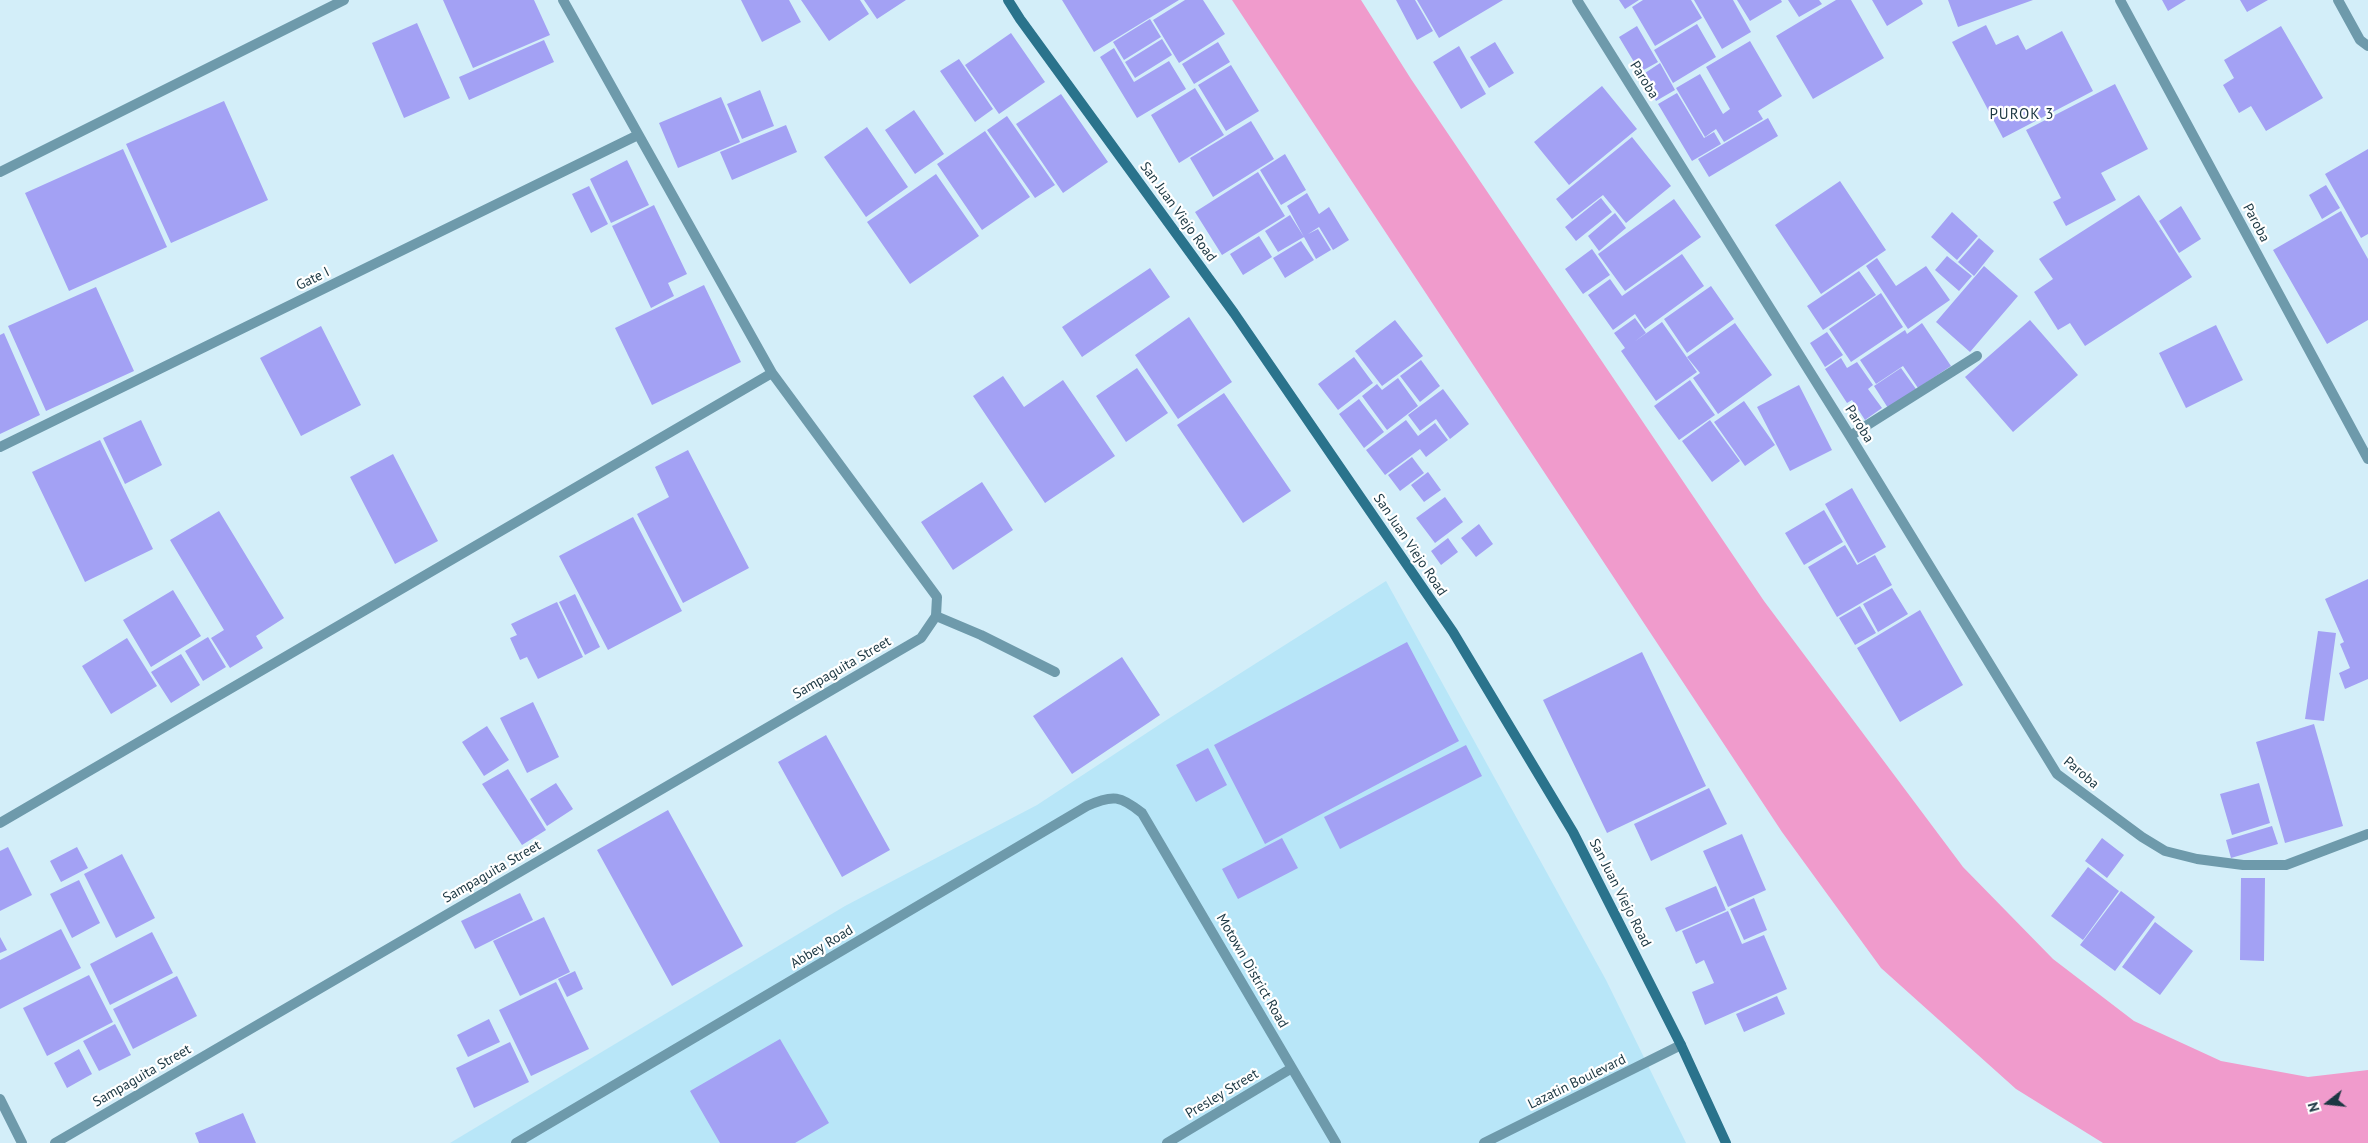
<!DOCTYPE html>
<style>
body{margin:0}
#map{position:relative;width:2368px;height:1143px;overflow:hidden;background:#d3eef9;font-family:"PT Sans",sans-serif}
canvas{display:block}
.north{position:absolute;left:2303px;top:1078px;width:50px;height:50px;-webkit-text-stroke:4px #fff;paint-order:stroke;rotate:254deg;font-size:14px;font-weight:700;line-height:20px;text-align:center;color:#1b3742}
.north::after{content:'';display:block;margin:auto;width:18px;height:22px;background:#1b3742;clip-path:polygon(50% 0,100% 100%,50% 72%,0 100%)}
</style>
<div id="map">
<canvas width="2368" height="1143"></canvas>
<div class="north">N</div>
</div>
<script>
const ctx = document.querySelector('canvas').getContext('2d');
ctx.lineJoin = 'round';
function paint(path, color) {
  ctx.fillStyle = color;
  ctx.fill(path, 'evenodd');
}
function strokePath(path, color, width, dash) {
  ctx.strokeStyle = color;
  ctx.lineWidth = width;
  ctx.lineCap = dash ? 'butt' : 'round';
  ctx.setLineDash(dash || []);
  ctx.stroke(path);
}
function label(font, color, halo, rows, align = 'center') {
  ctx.font = font + ' "PT Sans",sans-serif';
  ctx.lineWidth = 4.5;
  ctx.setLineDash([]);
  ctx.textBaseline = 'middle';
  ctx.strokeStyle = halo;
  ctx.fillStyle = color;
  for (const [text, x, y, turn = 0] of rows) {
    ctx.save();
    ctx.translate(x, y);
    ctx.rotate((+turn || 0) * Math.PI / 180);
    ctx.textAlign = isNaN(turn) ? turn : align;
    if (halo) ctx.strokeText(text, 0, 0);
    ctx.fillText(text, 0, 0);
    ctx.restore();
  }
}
paint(new Path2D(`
 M1386,581L1606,980L1686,1143H450L845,906L1037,805L1168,719Z`), '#b8e6f8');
paint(new Path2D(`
 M1232,0H1361L1411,79L1764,601L1963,867L2053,959L2134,1021L2221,1061L2308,1077L2368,1070V1143H2103L2016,1089L1881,968L1782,832Z`), '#f09bcc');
paint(new Path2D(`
 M443,0H534L550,35L473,68Z
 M741,0H789L801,22L762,42Z
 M801,0H860L869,14L829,41Z
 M864,0H906L877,19Z
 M1062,0H1179L1094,52Z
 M1185,0H1203L1225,34L1179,63L1153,20Z
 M1396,0H1415L1433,31L1417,40Z
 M1417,0H1503L1439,38Z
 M1619,0H1639L1625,9Z
 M1643,0H1691L1702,18L1655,46L1632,7Z
 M1694,0H1733L1751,32L1722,49Z
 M1737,0H1781L1782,2L1750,21Z
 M1788,0H1819L1822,4L1799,17Z
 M1836,0H1851L1884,58L1813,99L1776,36Z
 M1872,0H1921L1923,4L1887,26Z
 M1948,0H2033L1958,27Z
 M2162,0H2186L2168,11Z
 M2240,0H2268L2247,12Z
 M1150,19L1161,37L1124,60L1113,42Z
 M417,23L450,98L404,118L372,43Z
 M1697,24L1716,57L1673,83L1654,50Z
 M1986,25L1996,45L2018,35L2026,50L2062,31L2093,91L2003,138L1952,42Z
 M1637,26L1658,62L1640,72L1619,37Z
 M2281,26L2323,98L2266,131L2251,106L2239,113L2223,85L2234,78L2224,60Z
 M1011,33L1045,82L999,114L965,65Z
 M1162,39L1172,55L1135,78L1125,62Z
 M544,40L554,62L469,100L459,77Z
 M1750,41L1782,96L1758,111L1763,119L1724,142L1716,129L1705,137L1676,88L1700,74L1723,114L1730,109L1706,67Z
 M1218,42L1230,62L1194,84L1182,64Z
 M1495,42L1514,73L1489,88L1470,57Z
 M1459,46L1486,94L1461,109L1433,62Z
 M1114,48L1134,82L1169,61L1186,89L1137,118L1100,57Z
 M959,59L993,109L975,122L940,71Z
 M1660,63L1675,90L1656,101L1642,75Z
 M1231,65L1259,111L1226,131L1198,85Z
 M2115,84L2148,149L2101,173L2116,200L2066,226L2053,202L2061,198L2026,130Z
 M1602,86L1637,129L1569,185L1534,142Z
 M1195,88L1224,135L1179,163L1151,115Z
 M760,90L774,126L742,139L727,104Z
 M1677,93L1704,138L1714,132L1721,144L1692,161L1658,104Z
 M1061,94L1108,162L1063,193L1016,124Z
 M721,97L740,142L678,168L659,123Z
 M224,101L268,200L171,243L126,144Z
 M914,110L944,154L915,174L885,130Z
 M1007,116L1055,185L1035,198L987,130Z
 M1768,118L1778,136L1709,177L1698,159Z
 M1251,121L1274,159L1213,197L1190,158Z
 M786,125L797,152L732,180L720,152Z
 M867,127L908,187L866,217L824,157Z
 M985,131L1030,197L982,230L937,164Z
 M1632,137L1671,186L1626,223L1603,195L1572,219L1556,199Z
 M123,149L167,247L69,291L25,193Z
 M2368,149V234L2361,238L2325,174Z
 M1285,154L1306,190L1281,205L1260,170Z
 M627,160L649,205L611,223L590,179Z
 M1258,172L1285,216L1222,255L1195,212Z
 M936,174L979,236L910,284L867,222Z
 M1840,181L1886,250L1821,294L1775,225Z
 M2326,185L2340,208L2322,219L2309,195Z
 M589,186L608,224L591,233L572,194Z
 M1307,193L1319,214L1329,207L1349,240L1333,250L1319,227L1308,234L1318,229L1331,250L1316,259L1287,206Z
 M2139,195L2192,277L2085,346L2070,323L2058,330L2034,292L2053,279L2039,259Z
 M1601,198L1612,212L1576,241L1565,227Z
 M1674,199L1701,237L1625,291L1598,254Z
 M654,205L687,274L668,283L674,296L651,308L612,226Z
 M2181,206L2201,239L2179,253L2159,221Z
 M2341,211L2368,259V320L2327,344L2273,250Z
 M1952,212L1978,236L1957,260L1931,237Z
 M1615,213L1626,228L1599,251L1588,236Z
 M1290,215L1304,237L1278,252L1265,231Z
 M1259,236L1272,257L1243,275L1230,254Z
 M1979,238L1994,251L1974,276L1958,262Z
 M1301,241L1314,260L1285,278L1273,258Z
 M1592,249L1610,275L1583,294L1565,269Z
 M1682,254L1704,286L1645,329L1635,314L1613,330L1588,295L1610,279L1622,296Z
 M1947,256L1972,276L1959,291L1935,270Z
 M1877,258L1896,286L1926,266L1950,300L1908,329L1866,266Z
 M1984,266L2018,296L1970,352L1936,322Z
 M1150,268L1170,297L1082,357L1062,327Z
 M1859,271L1876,295L1823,330L1807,306Z
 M704,285L741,362L652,405L615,328Z
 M1711,286L1734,319L1687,353L1664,319Z
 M96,287L134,371L46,411L8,326Z
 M1881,293L1903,327L1851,362L1829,329Z
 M1189,317L1232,382L1178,419L1135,355Z
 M1635,318L1646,333L1634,342L1662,322L1697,372L1656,401L1621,351L1625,348L1614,333Z
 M1395,320L1423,356L1382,386L1355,351Z
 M2030,320L2078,375L2013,432L1965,377Z
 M1735,323L1772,375L1718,414L1693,378L1700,373L1687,357Z
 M1922,323L1951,366L1918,388L1903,366L1876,384L1860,360L1905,330L1907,334Z
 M2216,325L2243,380L2186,408L2159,353Z
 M321,326L361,405L301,436L260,358Z
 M1827,332L1843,355L1825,367L1810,343Z
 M4,333L40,415L0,434V335Z
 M1354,357L1373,383L1338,410L1318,384Z
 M1841,358L1847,368L1857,362L1873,385L1868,389L1882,408L1865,420L1852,400L1847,403L1825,369Z
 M1421,360L1440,386L1420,402L1400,376Z
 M1137,368L1168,413L1126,442L1096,396Z
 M1901,368L1916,389L1888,408L1874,386Z
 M1003,376L1024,407L1063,380L1115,456L1045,503L973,396Z
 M1398,378L1418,406L1387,430L1362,396L1377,384L1382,390Z
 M1690,380L1715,415L1679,440L1654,406Z
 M1799,385L1832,450L1790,471L1757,407Z
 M1443,389L1469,424L1450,439L1436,419L1420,431L1408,415Z
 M1224,393L1291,491L1243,523L1177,425Z
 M1359,399L1384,432L1364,448L1339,414Z
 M1744,401L1775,445L1745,466L1714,422Z
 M141,420L162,465L125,484L103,438Z
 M1406,420L1418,436L1435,423L1448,440L1426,457L1420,449L1385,475L1366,450Z
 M1710,420L1740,461L1712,482L1682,441Z
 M100,440L153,549L85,582L32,472Z
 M688,450L749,568L683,603L637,514L669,497L655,467Z
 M393,454L438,541L395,564L350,477Z
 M1412,457L1424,473L1400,491L1388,475Z
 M1428,472L1441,490L1424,502L1411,485Z
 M982,482L1013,530L953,570L921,522Z
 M1852,488L1886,547L1858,563L1825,504Z
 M1445,497L1463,522L1435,543L1416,518Z
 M1824,510L1843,542L1804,565L1785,533Z
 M219,511L284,618L256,636L263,648L230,668L211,638L224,630L170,540Z
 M633,517L682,611L608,650L559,556Z
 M1479,524L1493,544L1476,557L1461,538Z
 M1448,538L1458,552L1441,565L1431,551Z
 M1845,545L1857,565L1875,555L1892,585L1837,617L1808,567Z
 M2368,579V679L2345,689L2339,673L2350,668L2340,644L2344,642L2325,599Z
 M1892,588L1908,614L1878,632L1863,604Z
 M173,590L201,636L151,667L123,620Z
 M575,594L600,647L585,655L559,602Z
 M557,602L583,657L538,679L527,657L520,660L510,638L517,635L511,624Z
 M1860,606L1876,633L1855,645L1839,618Z
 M1920,610L1963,685L1900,722L1857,648Z
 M2318,631L2336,633L2324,721L2305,719Z
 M208,637L226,667L203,681L185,651Z
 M127,638L157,686L111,714L82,666Z
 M1407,642L1459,741L1265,844L1214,745Z
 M1642,652L1706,786L1607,833L1543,700Z
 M181,654L200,685L171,703L151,672Z
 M1122,657L1160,715L1072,774L1033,716Z
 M533,702L559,757L527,773L500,718Z
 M2314,724L2343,826L2285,843L2256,742Z
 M487,726L509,760L484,776L462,742Z
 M826,735L890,850L842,877L778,762Z
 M1466,745L1482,776L1340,849L1324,817Z
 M1208,748L1227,785L1196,802L1176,765Z
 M508,769L546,830L522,845L482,784Z
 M556,783L573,809L547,826L530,799Z
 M2259,783L2270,823L2232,835L2220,794Z
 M1709,788L1727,824L1651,861L1634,824Z
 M668,810L743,946L672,986L597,850Z
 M2272,826L2278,844L2231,858L2226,840Z
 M1742,834L1766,890L1728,907L1703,851Z
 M1282,838L1298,868L1238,899L1222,869Z
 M2102,838L2124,855L2107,878L2085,861Z
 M8,847L32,895L0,911V851Z
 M77,847L88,868L61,882L50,861Z
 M122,854L155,918L116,938L84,874Z
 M2088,867L2119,891L2083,940L2051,916Z
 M2241,878H2265L2264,961L2240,960Z
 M79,880L100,923L72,938L50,894Z
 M1716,886L1726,910L1676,932L1665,908Z
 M2121,891L2155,917L2115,971L2080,945Z
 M520,893L533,920L475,949L461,921Z
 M1754,898L1767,930L1744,940L1730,909Z
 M1728,911L1742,944L1764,935L1787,989L1705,1025L1692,992L1714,983L1704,960L1696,964L1682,931Z
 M544,917L570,972L520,996L493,941Z
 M2155,922L2193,951L2160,995L2122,967Z
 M61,929L81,968L0,1009V960Z
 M152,932L173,973L110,1005L90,964Z
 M0,937L7,950L0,953Z
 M575,971L583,989L567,997L558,979Z
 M89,975L113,1022L47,1056L23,1008Z
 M177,976L197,1016L133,1049L113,1009Z
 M556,982L589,1049L531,1076L499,1010Z
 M1777,996L1785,1014L1744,1032L1736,1014Z
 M489,1019L500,1042L468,1057L457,1035Z
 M115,1024L131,1055L99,1071L83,1041Z
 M780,1039L829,1123L795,1143H720L690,1091Z
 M510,1042L529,1082L474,1108L456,1068Z
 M79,1049L92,1074L67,1088L54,1063Z
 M243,1113L256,1143H199L195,1133Z`), '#a3a1f4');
strokePath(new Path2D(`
 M936,616L981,635L1055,672`), '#6e9aab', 10);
strokePath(new Path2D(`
 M1577,0L1850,436L2057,774L2142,837L2165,851L2197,859L2243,865H2286L2368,834
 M2120,0L2368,459
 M2338,0L2360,40L2368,46
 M0,172L344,0
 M1850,436L1977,356
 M0,447L638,135
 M0,823L772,373
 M0,1099L22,1143
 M55,1143L921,638L936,616L937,597L772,373L563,0
 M516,1143L1087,806C1113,794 1121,796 1142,813L1336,1143
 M1167,1143L1292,1068
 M1484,1143L1681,1045`), '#6e9aab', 10);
strokePath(new Path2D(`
 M1008,0L1020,19L1234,313L1453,632L1573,832L1681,1045L1726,1143`), '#2a738c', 10);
label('14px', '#1b3742', '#fff', [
 ["Paroba",1644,80,58],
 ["San Juan Viejo Road",1178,212,54],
 ["Paroba",2256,223,62],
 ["Gate I",313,279,-26],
 ["Paroba",1859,424,58],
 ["San Juan Viejo Road",1410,545,56],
 ["Sampaguita Street",842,668,-30],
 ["Paroba",2081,773,40],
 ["Sampaguita Street",492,872,-30],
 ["San Juan Viejo Road",1620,893,63],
 ["Abbey Road",822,947,-31],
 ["Motown District Road",1252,971,60],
 ["Sampaguita Street",142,1076,-30],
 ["Lazatin Boulevard",1577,1082,-26],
 ["Presley Street",1222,1094,-31]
]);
ctx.letterSpacing = '1px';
label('15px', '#1b3742', '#fff', [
 ["PUROK 3",2022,115]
]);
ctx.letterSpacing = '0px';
</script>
